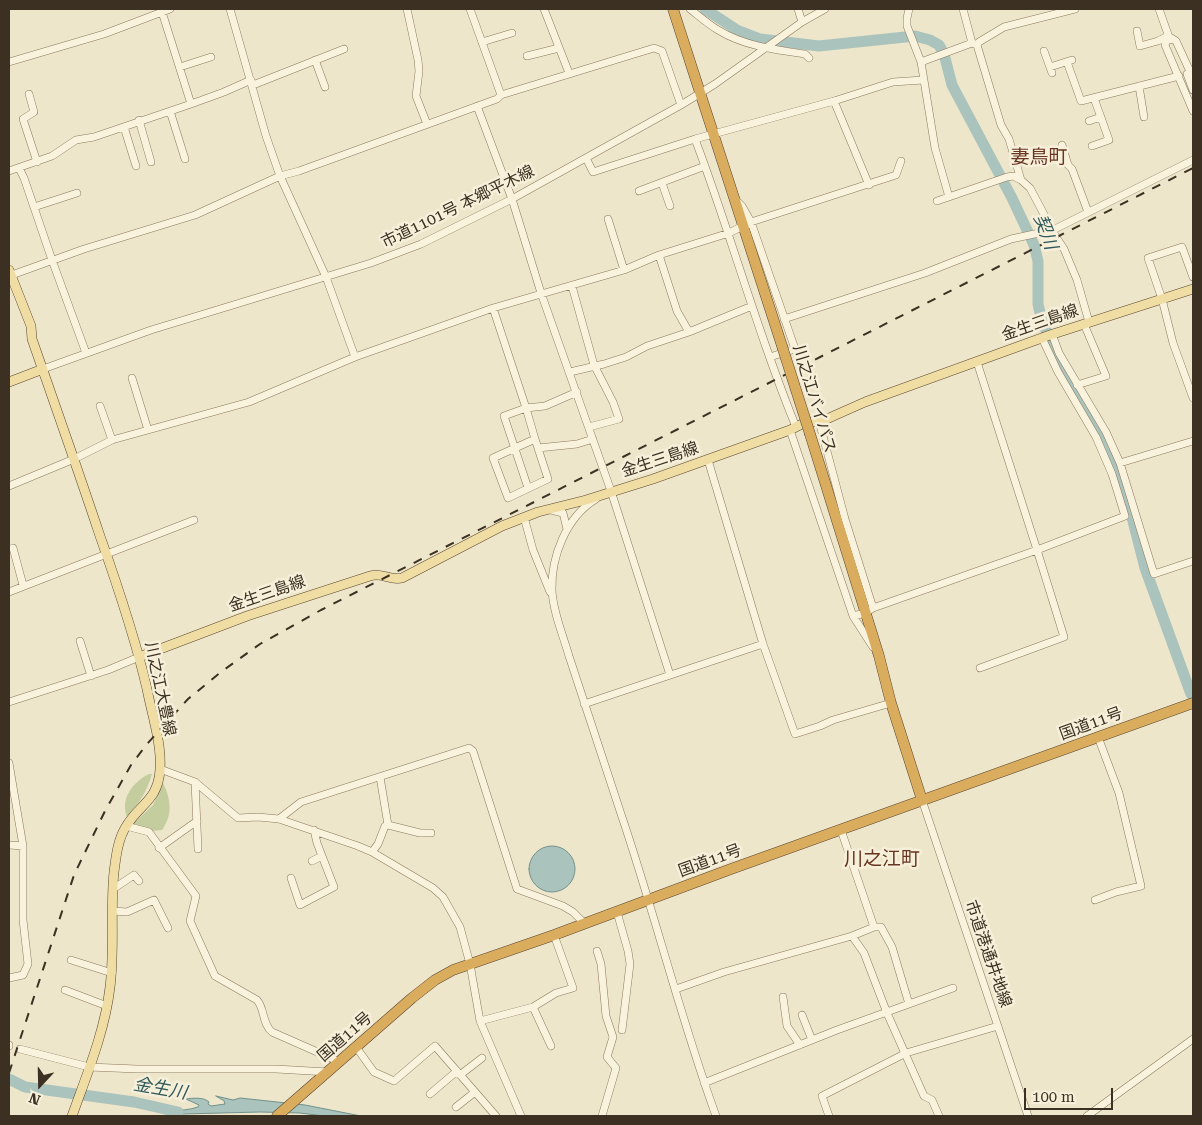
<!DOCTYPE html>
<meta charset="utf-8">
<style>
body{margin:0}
#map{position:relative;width:1202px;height:1125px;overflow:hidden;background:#eee6ca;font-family:"Roboto Serif",serif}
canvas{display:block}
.frame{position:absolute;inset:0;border:10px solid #3b3021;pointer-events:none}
.north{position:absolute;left:15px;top:1060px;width:50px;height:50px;-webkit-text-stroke:4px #f6efd9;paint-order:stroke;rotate:201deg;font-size:14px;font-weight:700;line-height:20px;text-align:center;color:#3b3021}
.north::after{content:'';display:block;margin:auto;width:18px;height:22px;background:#3b3021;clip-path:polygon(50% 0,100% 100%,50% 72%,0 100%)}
.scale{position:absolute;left:1024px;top:1088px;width:89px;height:22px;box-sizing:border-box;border:2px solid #3b3021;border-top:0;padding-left:6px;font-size:15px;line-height:18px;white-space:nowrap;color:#3b3021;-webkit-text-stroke:4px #f6efd9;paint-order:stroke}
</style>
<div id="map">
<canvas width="1202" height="1125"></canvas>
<div class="frame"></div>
<div class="north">N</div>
<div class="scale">100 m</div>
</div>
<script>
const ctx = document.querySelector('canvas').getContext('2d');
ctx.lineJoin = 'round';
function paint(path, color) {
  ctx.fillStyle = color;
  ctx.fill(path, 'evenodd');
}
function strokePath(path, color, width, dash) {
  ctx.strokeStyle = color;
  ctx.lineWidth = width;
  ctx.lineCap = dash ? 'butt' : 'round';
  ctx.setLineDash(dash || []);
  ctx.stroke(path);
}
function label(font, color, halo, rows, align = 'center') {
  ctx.font = font + ' "Roboto Serif","Noto Sans JP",serif';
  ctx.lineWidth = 5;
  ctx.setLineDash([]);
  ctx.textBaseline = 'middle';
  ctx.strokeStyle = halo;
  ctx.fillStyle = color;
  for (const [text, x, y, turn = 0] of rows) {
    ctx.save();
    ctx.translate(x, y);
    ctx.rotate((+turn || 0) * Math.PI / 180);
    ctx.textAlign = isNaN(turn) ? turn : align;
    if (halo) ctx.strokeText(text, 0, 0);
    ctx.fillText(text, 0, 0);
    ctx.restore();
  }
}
paint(new Path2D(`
 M149,774H152C147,791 139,804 127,817C120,798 133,782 149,774Z
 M163,783C171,799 173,815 162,830L151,831L132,825L153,805Z`), '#c4cd9d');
const water = new Path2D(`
 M529 869a23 23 0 1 1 46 0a23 23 0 1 1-46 0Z
 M216,1096L233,1100L240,1098L305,1105L361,1116H324L300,1113L260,1112L183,1114L145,1107C163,1109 180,1113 198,1107L199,1105L186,1099C193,1098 204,1097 209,1102L208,1104L211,1106L225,1104L224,1101Z`);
paint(water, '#aac3bd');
strokePath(water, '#70918b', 1);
strokePath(new Path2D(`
 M705,9L737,30L760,39L819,46L915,36L930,40L939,45L944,54L952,85L1012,198L1034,245L1038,261V304L1042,322L1068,376L1105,440L1117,470L1126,494L1145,568L1191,694
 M9,1079L25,1087L134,1102L178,1112`), '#aac3bd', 11);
const minor = new Path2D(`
 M230,9L266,136L280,176L326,277L355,357
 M407,9L418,60L419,71L416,96L427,124
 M544,9L569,73
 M690,9C699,16 708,24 718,30C744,46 776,50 805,54L809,58
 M798,9L802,22
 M909,9L907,18V26L921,62L935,148L949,197
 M963,9L972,43L977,45L1001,125L1009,139L1021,180
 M1159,9L1170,40
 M162,12L191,104
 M1137,31L1140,46L1158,41L1168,36
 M482,42L512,33
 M977,45L979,42L1004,27L1075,9
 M1044,51L1052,73
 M527,56L559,48
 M315,60L325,87
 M9,62L104,34L170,9
 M921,62L972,43
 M1067,62L1081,101L1179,76
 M180,67L211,57
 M1050,67L1072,60
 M1187,74L1193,90
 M1193,78L1176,41L1168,36L1165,45L1193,111
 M253,85L344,49
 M1139,86L1144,117
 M29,94L34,112L23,119L37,162
 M501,95L654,48L662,51L681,105
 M834,101L869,185
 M477,106L512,199L541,293L611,491L670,675
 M170,111L185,159
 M139,120L151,162
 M1089,121L1101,117
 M124,127L136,166
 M695,139C731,234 757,332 796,427
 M1062,145L1068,165L1072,169L1088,212
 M1092,146L1109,140L1094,98
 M586,158L593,172L695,139L834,101L893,82L923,80
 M19,168L24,178L52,260L86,353
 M9,171L52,156L76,140L94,137L191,104L224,92L251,80
 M662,183L670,206
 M639,191L705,166
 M736,200L742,206L751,222L795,349L770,357
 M937,201L1007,177L1013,176L1021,180L1030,188L1056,237L1064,249L1077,280L1089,322
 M34,207L77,193
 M608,219L624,270
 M659,255L677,311L689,332L752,306
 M9,276L84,249L195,215L280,176L299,171L497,99L501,95L470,9
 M1193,277L1182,247L1148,258L1162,299L1173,343L1193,398
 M572,286L594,365L613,402L619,419L589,427
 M493,308L526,408L545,406L577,392
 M784,319L925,273L1011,239L1053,230L1193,160
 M1052,334L1059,353L1106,432L1120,463L1154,574L1193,561
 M43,369L151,330L371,263L421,244L512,199L681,105L715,84L802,22L825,9
 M570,372L604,364L626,357L647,346L689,332
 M132,378L148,430
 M1077,385L1106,376L1084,324
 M100,406L112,440
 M790,430L853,616L865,613L873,608L845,519L819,421
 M535,439L548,479L508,498L493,458Z
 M538,448L577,444L593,439
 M708,460L763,644L795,734L820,726L833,720L891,703
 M1120,463L1193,441
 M9,486L74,459L112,440L249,402L355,357L493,308L624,270L659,255L729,233L751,222L896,175L901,161
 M528,488L504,416L526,408L535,439
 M596,499C566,517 551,557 552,590C553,612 563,635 569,656C586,709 604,761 621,814C655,914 680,1017 716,1116
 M551,510L563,513L567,529
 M524,517L533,550L550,592
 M13,548L23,585
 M9,592L194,520
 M873,608L1037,550L977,362
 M853,616L873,647
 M80,641L91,676
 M980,668L1064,637L1037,550L1125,516L1112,474L1096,437L1058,372L1042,338
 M9,702L108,670L139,657
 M584,704L763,644
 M9,763L23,846V920L28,964L23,975L9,978
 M160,769L195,782L238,818L258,817L279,819L358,846L372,852L433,888L443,897L460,927L470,964L480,1021L521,1116
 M380,777L388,825L420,833H431
 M195,782L198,849
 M922,800L1028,1116
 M279,819L301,802L469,748L473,751L517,889L563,906L573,912L585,924
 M126,826L149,832L196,896L190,921L215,976L257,1000C265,1009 262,1024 272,1032L340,1062
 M841,830L874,927
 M9,845L23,846
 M159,848L197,821
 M372,852L378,844L385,826L388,825
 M312,861L322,856
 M291,878L300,905L334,887L317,843L314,830
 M113,889L134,875L139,881
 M1095,900L1116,892L1141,886L1119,793L1098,737
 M113,911L127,912L154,900L168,928
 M617,912L628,951L630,964L622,1030
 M852,936L864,953L887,1013L924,1096L932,1100L939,1116
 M597,951L601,964L606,1016L613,1037L607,1057L616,1068L602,1116
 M71,960L112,973
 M676,989L724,972L852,936L874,927H881L892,947L909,1004L837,1030L704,1083
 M65,990L107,1006
 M783,997L787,1026L800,1045
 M909,1004L953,988
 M533,1007L551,1046
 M802,1015L812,1040
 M480,1021L533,1007L556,993L573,988L554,935
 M9,1045V1046
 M356,1047L374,1072L394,1081L435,1046L496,1116
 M20,1049L89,1067L137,1069H276L328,1072
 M460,1075L482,1058
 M430,1094L457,1071
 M456,1107L475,1092
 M829,1116L822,1096L906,1053L998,1026
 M1087,1116L1193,1039`);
const major = new Path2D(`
 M9,270L31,326L32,339C55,405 78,470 100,536C118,587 135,637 147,689C152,715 162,744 160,770C158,800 140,804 127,825C118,838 116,856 114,872C110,910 115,948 110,987C105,1031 87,1074 72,1116
 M9,382L43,369
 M139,657L247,616L370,576C382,572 390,581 402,578L502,526L538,512L586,500L653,479L790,430L802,424L829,418L865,402L1050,335L1193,289`);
const highway = new Path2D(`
 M673,9L782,346
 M810,434L879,656L891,703L922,800
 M277,1116L412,998L435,980L453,970L554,935L731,869L1193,703`);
strokePath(minor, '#8b795e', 8);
strokePath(major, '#594732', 10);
strokePath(highway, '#594732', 11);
strokePath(minor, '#f9f2dd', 7);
strokePath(major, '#efdda3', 9);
strokePath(highway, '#daac5e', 10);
strokePath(new Path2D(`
 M9,1073L74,875L105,811L131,765L147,744L188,699L221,672L260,644L321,610L1193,168`), '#3b3021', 2, [9, 9]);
const highwayBridge = new Path2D(`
 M782,346L810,434`);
strokePath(highwayBridge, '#594732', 11, []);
strokePath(highwayBridge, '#daac5e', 10);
label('16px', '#3b3021', '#f6efd9', [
 ["市道1101号 本郷平木線",458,207,-26],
 ["金生三島線",1040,323,-19],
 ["川之江バイパス",814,399,73],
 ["金生三島線",660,460,-18],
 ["金生三島線",267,594,-19],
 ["川之江大豊線",160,689,78],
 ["国道11号",1091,724,-20],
 ["国道11号",710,861,-20],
 ["市道港通井地線",988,954,71],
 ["国道11号",345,1037,-41]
]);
label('italic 18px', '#315a5b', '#f6efd9', [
 ["契川",1045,232,69],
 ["金生川",160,1089,10]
]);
label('19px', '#673521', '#f6efd9', [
 ["妻鳥町",1039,157],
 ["川之江町",882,859]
]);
</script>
